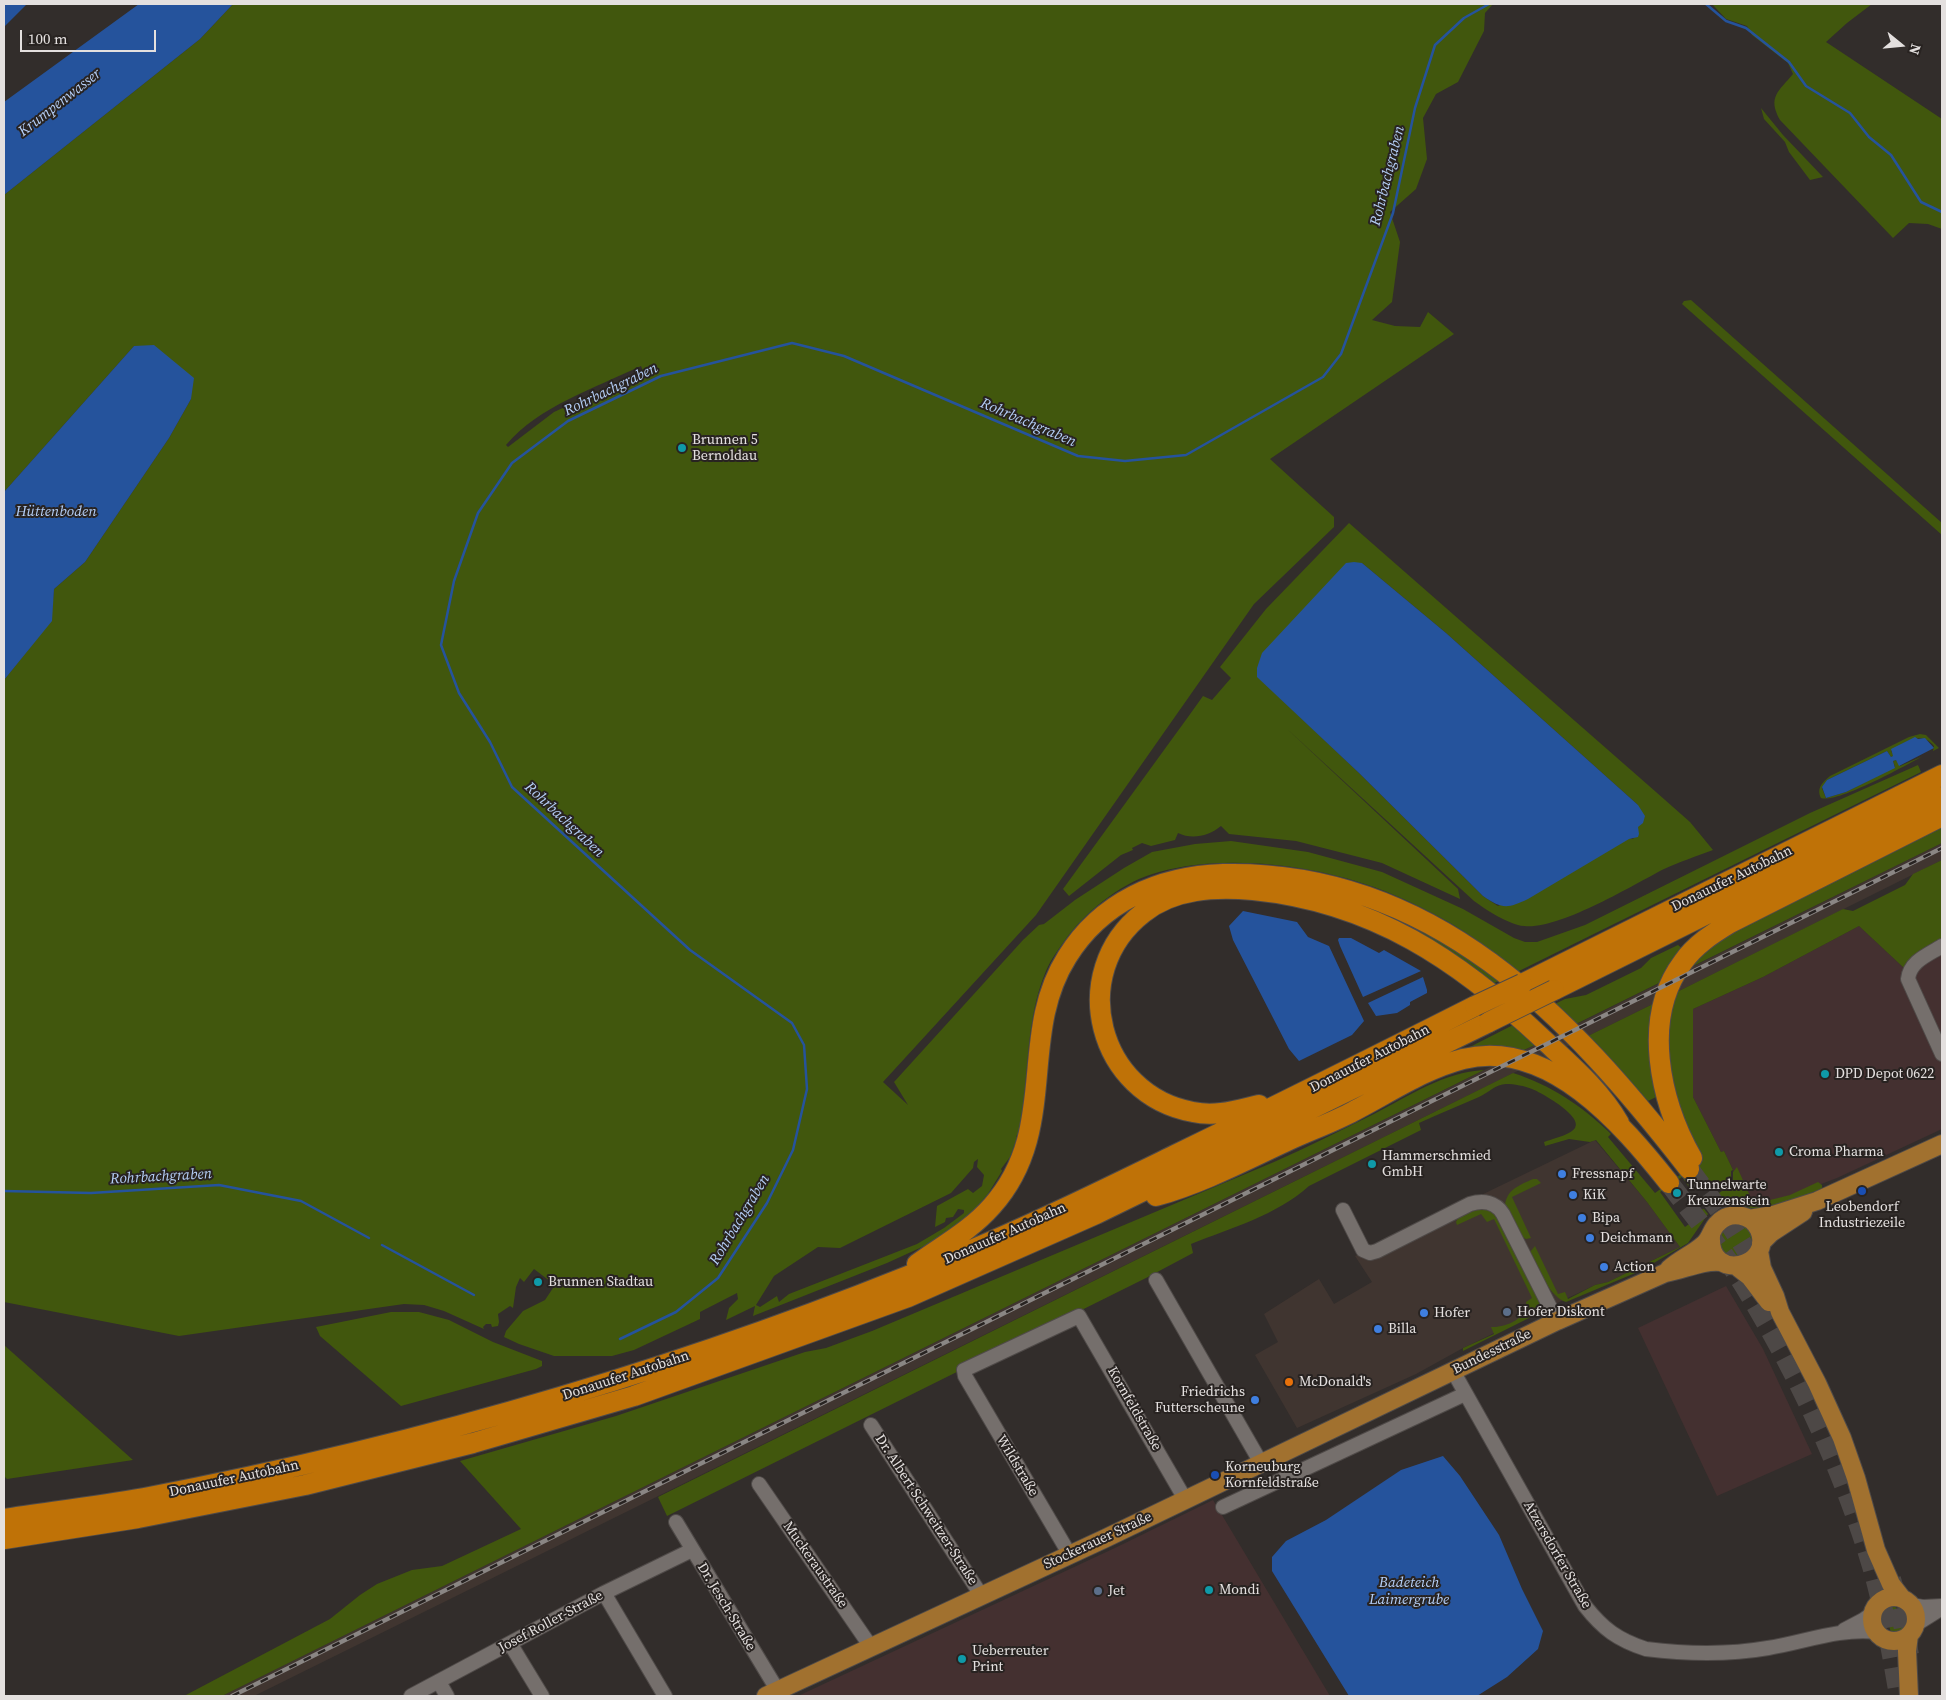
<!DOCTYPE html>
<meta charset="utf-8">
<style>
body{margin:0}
#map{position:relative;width:1946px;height:1700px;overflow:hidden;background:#322d2b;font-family:"Source Serif 4",serif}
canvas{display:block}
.frame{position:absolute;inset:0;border:5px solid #e4e0df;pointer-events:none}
.north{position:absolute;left:1876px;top:20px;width:50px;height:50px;-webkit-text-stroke:4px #282321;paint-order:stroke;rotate:107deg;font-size:14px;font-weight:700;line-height:20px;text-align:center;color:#e4e0df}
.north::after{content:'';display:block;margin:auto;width:18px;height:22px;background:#e4e0df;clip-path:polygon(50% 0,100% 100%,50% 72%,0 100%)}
.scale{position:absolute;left:20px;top:30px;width:136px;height:22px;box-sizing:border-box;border:2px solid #e4e0df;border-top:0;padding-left:6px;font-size:15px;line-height:18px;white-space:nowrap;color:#e4e0df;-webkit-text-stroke:4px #282321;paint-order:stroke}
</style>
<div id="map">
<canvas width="1946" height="1700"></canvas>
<div class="frame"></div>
<div class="north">N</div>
<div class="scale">100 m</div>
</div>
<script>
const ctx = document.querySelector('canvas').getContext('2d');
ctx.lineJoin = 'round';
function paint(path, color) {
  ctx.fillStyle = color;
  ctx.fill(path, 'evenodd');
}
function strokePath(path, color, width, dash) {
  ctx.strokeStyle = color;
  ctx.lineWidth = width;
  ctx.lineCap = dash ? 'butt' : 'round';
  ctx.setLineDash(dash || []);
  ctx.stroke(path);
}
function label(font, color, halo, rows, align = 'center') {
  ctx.font = font + ' "Source Serif 4",serif';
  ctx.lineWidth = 4;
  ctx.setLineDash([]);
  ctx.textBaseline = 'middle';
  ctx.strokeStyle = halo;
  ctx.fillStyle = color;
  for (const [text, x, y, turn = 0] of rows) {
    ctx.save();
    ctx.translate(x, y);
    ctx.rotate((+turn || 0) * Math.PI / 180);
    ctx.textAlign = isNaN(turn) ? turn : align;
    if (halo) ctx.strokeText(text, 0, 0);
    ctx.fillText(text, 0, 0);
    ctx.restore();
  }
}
paint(new Path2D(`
 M1942,843V860L1659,1001L254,1696H222Z
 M1595,1140L1647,1202L1680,1247L1608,1282L1595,1285L1463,1348L1416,1374L1297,1428L1255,1355L1278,1342L1264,1314L1319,1279L1334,1304L1372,1282L1355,1256Z`), '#403530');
paint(new Path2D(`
 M1859,926L1904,968L1942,939V1129L1837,1178L1792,1195L1750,1206L1724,1151L1721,1152L1693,1097V1009L1763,977Z
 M1726,1286L1763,1349L1812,1454L1717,1496L1638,1328Z
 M1213,1500L1330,1696H798L1117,1547Z`), '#443030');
paint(new Path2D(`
 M233,4H1493L1485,13L1484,31L1458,82L1436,94L1423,118L1427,159L1416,189L1390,212L1400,242L1392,302L1372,320L1395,326L1420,327L1428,312L1454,334L1270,459L1334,517V527L1254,604L1036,915L883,1082L908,1105L894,1082L1023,940L1039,925L1044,924L1075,900L1124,868L1152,852L1195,844L1231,841L1308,852L1382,872L1463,909L1514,938L1525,942H1537L1585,925L1810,813L1918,765L1921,772L1517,972C1503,961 1490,949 1475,939C1447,919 1414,903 1382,890C1318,865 1225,853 1159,872C1124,881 1090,908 1068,936C1060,947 1051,959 1046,971C1024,1023 1030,1081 1018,1135L1016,1136L1017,1138L1010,1157L1001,1169L1002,1171L988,1194L969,1216L933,1242L887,1263L753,1316L755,1306L726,1320L729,1308L738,1299L737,1293L700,1312V1319L634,1350L612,1356H554L519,1344L504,1337L506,1331L523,1311L545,1300L555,1285L534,1269L524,1282L520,1278L516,1287L513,1308L510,1306L498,1314L499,1322L498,1326L492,1327L491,1324H486L483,1327L484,1329L444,1311L424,1305L404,1304L179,1336L4,1302V680L51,621L54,589L85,562L169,438L191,399L134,346L4,492V195L200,39ZM641,366L643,371L554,412L508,447L506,445C539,406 595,388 641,366ZM978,1159L977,1167L984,1175L982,1186L973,1193L968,1189L937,1206L935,1227L945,1222L946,1218L953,1217L958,1209L964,1210V1213L944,1228L917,1244L789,1294L779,1302L777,1296L760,1307L756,1305L774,1276L818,1247L840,1248L951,1193L973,1168L974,1162Z
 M1712,4H1872L1847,23L1826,42L1942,119V229L1928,224L1909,223L1893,238L1780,120C1767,97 1779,91 1793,74L1788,63L1752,35L1747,26L1726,19Z
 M1761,108L1783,135L1823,177L1810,180L1789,152L1785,142L1764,119Z
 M1691,300L1942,523V535L1682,304L1684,301Z
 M1349,523L1656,792L1690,822L1713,850C1697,856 1679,862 1664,869C1631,886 1559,930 1524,926C1509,925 1485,909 1474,901L1285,727L1458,889L1460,899L1382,863L1296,841L1229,834L1221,826C1209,836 1192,840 1178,833L1175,840L1151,846L1142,843L1132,848L1133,850L1121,855L1069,896L1063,889L1188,717L1203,696L1212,700L1231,678L1220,667L1266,609ZM1362,563L1446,633L1638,805V831L1633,839L1629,838L1498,906L1483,896L1359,773L1258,677Z
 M1920,734L1926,735L1939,748L1933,751L1934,746C1921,730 1905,742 1891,751L1894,756L1891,757L1887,751L1827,780L1822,788L1826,798L1846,792L1895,767L1893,761L1896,760L1900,766L1923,756C1907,765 1836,804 1821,798C1816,788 1823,782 1830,776L1909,737Z
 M1942,825V843L1681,972L1702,947Z
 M1942,860V939L1915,956L1904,968L1859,926L1763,977L1693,1009V1097L1721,1152L1724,1151L1733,1170L1731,1171V1183L1717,1191L1711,1183L1706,1186L1701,1179L1689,1187L1682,1177L1660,1192L1685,1227L1700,1216L1697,1210L1704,1209L1708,1214L1688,1243L1640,1271L1566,1302C1552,1298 1536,1269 1530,1256V1252L1535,1246L1558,1294L1565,1292L1568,1299L1595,1285L1608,1282L1680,1247L1647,1202L1596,1140L1590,1142L1569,1139L1545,1146L1544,1142C1552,1139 1570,1135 1575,1128C1583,1116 1542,1093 1532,1089C1525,1086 1514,1084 1506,1084C1496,1084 1488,1093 1479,1097C1459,1106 1438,1114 1419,1123L1421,1130L1309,1186C1277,1215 1231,1228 1191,1244L1193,1253L1146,1278L667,1516L658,1497L1513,1073C1551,1085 1582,1106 1611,1134L1608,1137L1655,1193L1702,1159L1685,1128L1677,1106L1667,1053L1671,995L1843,909L1853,911L1905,885L1913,874Z
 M1384,908L1403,916L1501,980L1490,985L1381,917Z
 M1678,945L1685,951L1667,979L1576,1024L1555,1004L1565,999L1586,995L1641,968L1651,958Z
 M1659,1001L1658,1096L1648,1101L1588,1036Z
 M1515,1024L1537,1044L1515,1054L1460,1052Z
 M1484,1070L222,1696H184L330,1619L360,1595L377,1584L412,1570L442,1566L521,1529L460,1461L616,1416L805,1352L826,1348L872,1331L1274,1162C1308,1147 1341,1130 1374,1114C1409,1096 1444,1072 1484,1070Z
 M1737,1167L1750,1196V1202L1754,1204L1790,1195L1818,1182L1822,1185V1189C1802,1195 1783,1207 1762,1209C1744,1211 1741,1197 1717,1206L1711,1198L1733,1184V1172Z
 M1533,1179H1537L1541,1183L1512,1197L1531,1238L1526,1239L1519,1235L1505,1205C1507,1189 1520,1185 1533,1179Z
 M1483,1208L1490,1209L1499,1219L1537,1296L1541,1309L1539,1313L1463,1351V1348L1494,1334L1491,1327C1505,1328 1529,1318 1526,1302L1532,1298L1494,1219L1487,1222L1481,1214L1457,1225L1456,1222C1460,1212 1473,1209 1483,1208Z
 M1724,1224H1749L1755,1249L1738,1261L1720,1253L1717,1234Z
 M391,1312H419L449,1320L493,1342L542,1361V1366L536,1369L401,1406L320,1336L316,1327Z
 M4,1345L133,1460L7,1479L4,1476Z
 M1888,1604L1894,1605L1898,1611L1897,1616C1890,1619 1886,1622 1886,1629L1891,1635L1880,1627C1877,1617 1879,1610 1888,1604Z
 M1900,1604L1908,1611C1911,1621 1909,1630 1898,1634L1891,1631C1886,1622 1896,1621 1901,1616Z`), '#41570d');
paint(new Path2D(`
 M4,4H27L4,27Z
 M139,4H233L200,39L4,195V102Z
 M154,345L194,378L191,399L169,438L85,562L54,589L52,621L4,680V492L134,346Z
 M1354,562L1362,563L1446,633L1638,805L1645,816L1643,823L1638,827L1639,834L1638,837L1629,839L1528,899C1507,909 1502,909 1483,896L1359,773L1257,677V668L1262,653L1346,563Z
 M1915,737L1918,739L1925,738L1934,748L1899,766L1896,760L1893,761L1895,768L1846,792L1826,798L1822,787L1827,780L1887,751L1891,757L1893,756L1891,749Z
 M1243,911L1297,922L1308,937L1329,946L1364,1021L1352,1035L1299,1061L1289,1049L1233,940L1229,926Z
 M1339,938H1351L1379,953L1384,950L1421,971L1363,997L1340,946L1338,940Z
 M1423,977L1427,990V993L1410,1002V1005L1397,1013L1376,1016L1368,1003Z
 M1443,1456L1460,1476L1499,1535L1522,1589L1543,1631L1538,1649L1507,1677L1477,1696H1349L1272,1571V1557L1286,1541L1326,1520L1401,1470Z`), '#25539c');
strokePath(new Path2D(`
 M1706,4L1726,21L1746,28L1789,62L1806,86L1850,113L1869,137L1891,155L1921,202L1942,212
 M4,1191L91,1193L219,1185L301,1201L369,1238
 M382,1245L474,1295
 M620,1339L676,1312L718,1278L767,1203L793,1150L807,1089L804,1045L792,1023L690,950L512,787L490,742L459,693L441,645L454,581L478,513L512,463L568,421L661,376L792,343L844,356L1078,456L1125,461L1186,455L1323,377L1341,354L1393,213L1415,108L1435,45L1464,18L1489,4`), '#25539c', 2.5);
strokePath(new Path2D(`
 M1689,1169L1729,1223L1762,1275
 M1669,1183C1695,1217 1723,1251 1745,1287C1798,1374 1843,1469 1872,1566C1884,1609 1892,1653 1899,1696
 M1891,1579L1901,1614L1909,1655`), '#4d4846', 20, [20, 10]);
const minor = new Path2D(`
 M1942,946C1928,955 1910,961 1908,979L1942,1054
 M1343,1210L1363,1250L1370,1253L1377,1251L1470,1204C1483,1200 1496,1202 1503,1214L1557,1321
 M1156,1280L1261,1463
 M1453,1371L1585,1606C1603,1629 1618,1640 1646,1649C1686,1654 1728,1655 1768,1648C1806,1642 1837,1628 1877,1632
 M871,1425L981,1595
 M759,1484L871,1647
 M1223,1507L1465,1394
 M676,1522L778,1691
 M1070,1555L965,1376L964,1370L1079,1316L1185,1499
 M604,1593L665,1696
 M1912,1605L1923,1607L1942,1606
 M1915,1625L1942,1608
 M1844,1630L1863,1620L1873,1613
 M511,1645L542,1696
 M439,1682L447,1696
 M411,1696L604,1593L692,1550`);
const major = new Path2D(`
 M1749,1219L1773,1215L1817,1201L1942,1144
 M1761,1243L1771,1233L1803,1212
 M1759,1251L1762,1268L1775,1296L1780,1312L1817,1383L1842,1438L1856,1478L1876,1550L1891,1584L1901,1597
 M1736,1266L1750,1277L1769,1302
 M1669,1269C1680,1259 1693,1254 1703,1245C1711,1239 1711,1229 1718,1223C1730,1210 1752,1214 1759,1230C1775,1267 1708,1284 1711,1236
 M1872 1619a22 22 0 1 1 44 0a22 22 0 1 1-44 0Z
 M766,1696L1106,1538L1557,1321L1665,1273C1684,1270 1702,1260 1721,1262
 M1909,1696L1907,1651L1909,1635`);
const highway = new Path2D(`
 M1522,984L1942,775
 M1554,990L1942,797
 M1259,1105C1237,1110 1216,1117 1193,1112C1098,1095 1066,973 1143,913C1174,888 1215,887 1253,890C1373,902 1459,960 1545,1041C1572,1066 1601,1091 1619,1123
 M1692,1158C1660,1101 1641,1018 1683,962C1695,945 1712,934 1730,923L1942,816
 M1156,1196C1202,1183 1242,1162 1285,1142C1308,1131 1332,1123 1354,1111C1389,1093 1424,1069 1463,1059C1549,1038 1622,1124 1669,1183
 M917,1264C943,1245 970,1231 992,1206C1060,1130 1017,1036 1067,957C1101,902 1159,876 1223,874C1433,869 1570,1016 1689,1169
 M4,1519C50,1512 98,1506 144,1498C423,1445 695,1365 957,1256C1032,1225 1105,1189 1179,1153C1278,1105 1376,1056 1475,1006
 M4,1539L138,1518L305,1485L473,1443L634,1396L908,1297L1096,1214L1489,1022`);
strokePath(minor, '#4f4a48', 16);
strokePath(major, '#4f4a48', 20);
strokePath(highway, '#4f4a48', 22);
strokePath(minor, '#756f6c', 14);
strokePath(major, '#a1712f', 18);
strokePath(highway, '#bf7207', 20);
const rail = new Path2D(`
 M232,1696L1942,848`);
strokePath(rail, '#8a8684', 4.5);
strokePath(rail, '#282321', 2.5, [8]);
const highwayBridge = new Path2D(`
 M1475,1006L1522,984
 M1489,1022L1554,990`);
strokePath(highwayBridge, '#4f4a48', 22, []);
strokePath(highwayBridge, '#bf7207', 20);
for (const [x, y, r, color] of [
 [682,448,5,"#0f9aa8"],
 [1825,1074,5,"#0f9aa8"],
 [1779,1152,5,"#0f9aa8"],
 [1372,1164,5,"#0f9aa8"],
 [1562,1174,5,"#3f7fe0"],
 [1862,1191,5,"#1a4fb4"],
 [1677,1193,5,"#0f9aa8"],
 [1573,1195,5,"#3f7fe0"],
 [1582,1218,5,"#3f7fe0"],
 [1590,1238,5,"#3f7fe0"],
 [1604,1267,5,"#3f7fe0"],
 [538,1282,5,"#0f9aa8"],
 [1507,1312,5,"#5c6f8a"],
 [1424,1313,5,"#3f7fe0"],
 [1378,1329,5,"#3f7fe0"],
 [1289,1382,5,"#e8710a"],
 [1255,1400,5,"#3f7fe0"],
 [1215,1475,5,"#1a4fb4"],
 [1209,1590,5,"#0f9aa8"],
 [1098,1591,5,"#5c6f8a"],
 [962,1659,5,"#0f9aa8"]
]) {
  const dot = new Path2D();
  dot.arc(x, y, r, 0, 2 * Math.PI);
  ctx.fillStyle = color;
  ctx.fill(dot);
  strokePath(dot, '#282321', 2);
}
label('14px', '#e4e0df', '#282321', [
 ["Brunnen 5",692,440],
 ["Bernoldau",692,456],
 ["DPD Depot 0622",1835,1074],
 ["Croma Pharma",1789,1152],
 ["Hammerschmied",1382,1156],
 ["GmbH",1382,1172],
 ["Fressnapf",1572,1174],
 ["Tunnelwarte",1687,1185],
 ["Kreuzenstein",1687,1201],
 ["KiK",1583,1195],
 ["Leobendorf",1862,1207,"center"],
 ["Industriezeile",1862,1223,"center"],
 ["Bipa",1592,1218],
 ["Deichmann",1600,1238],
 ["Action",1614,1267],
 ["Brunnen Stadtau",548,1282],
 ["Hofer Diskont",1517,1312],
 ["Hofer",1434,1313],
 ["Billa",1388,1329],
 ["McDonald's",1299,1382],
 ["Friedrichs",1245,1392,"right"],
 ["Futterscheune",1245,1408,"right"],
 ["Korneuburg",1225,1467],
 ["Kornfeldstraße",1225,1483],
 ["Mondi",1219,1590],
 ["Jet",1108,1591],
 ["Ueberreuter",972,1651],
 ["Print",972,1667]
], 'left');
label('14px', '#e4e0df', '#282321', [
 ["Donauufer Autobahn",1732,879,-26],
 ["Donauufer Autobahn",1370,1059,-27],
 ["Donauufer Autobahn",1005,1234,-24],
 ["Bundesstraße",1492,1352,-26],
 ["Donauufer Autobahn",626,1376,-18],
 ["Kornfeldstraße",1134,1409,60],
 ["Wildstraße",1017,1466,59],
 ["Donauufer Autobahn",234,1479,-12],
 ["Dr. Albert Schweitzer-Straße",926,1510,57],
 ["Stockerauer Straße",1098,1541,-25],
 ["Atzersdorfer Straße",1557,1555,60],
 ["Muckeraustraße",815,1565,55],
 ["Dr. Jesch-Straße",726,1607,59],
 ["Josef Roller-Straße",551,1622,-28]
]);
label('italic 15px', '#b5cff7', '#282321', [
 ["Krumpenwasser",60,103,-38],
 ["Rohrbachgraben",1388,176,-76],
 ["Rohrbachgraben",611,390,-26],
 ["Rohrbachgraben",1028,423,23],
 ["Hüttenboden",56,512],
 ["Rohrbachgraben",564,820,43],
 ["Rohrbachgraben",161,1177,-3],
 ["Rohrbachgraben",740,1220,-59],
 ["Badeteich",1409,1583],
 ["Laimergrube",1409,1600]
]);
</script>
